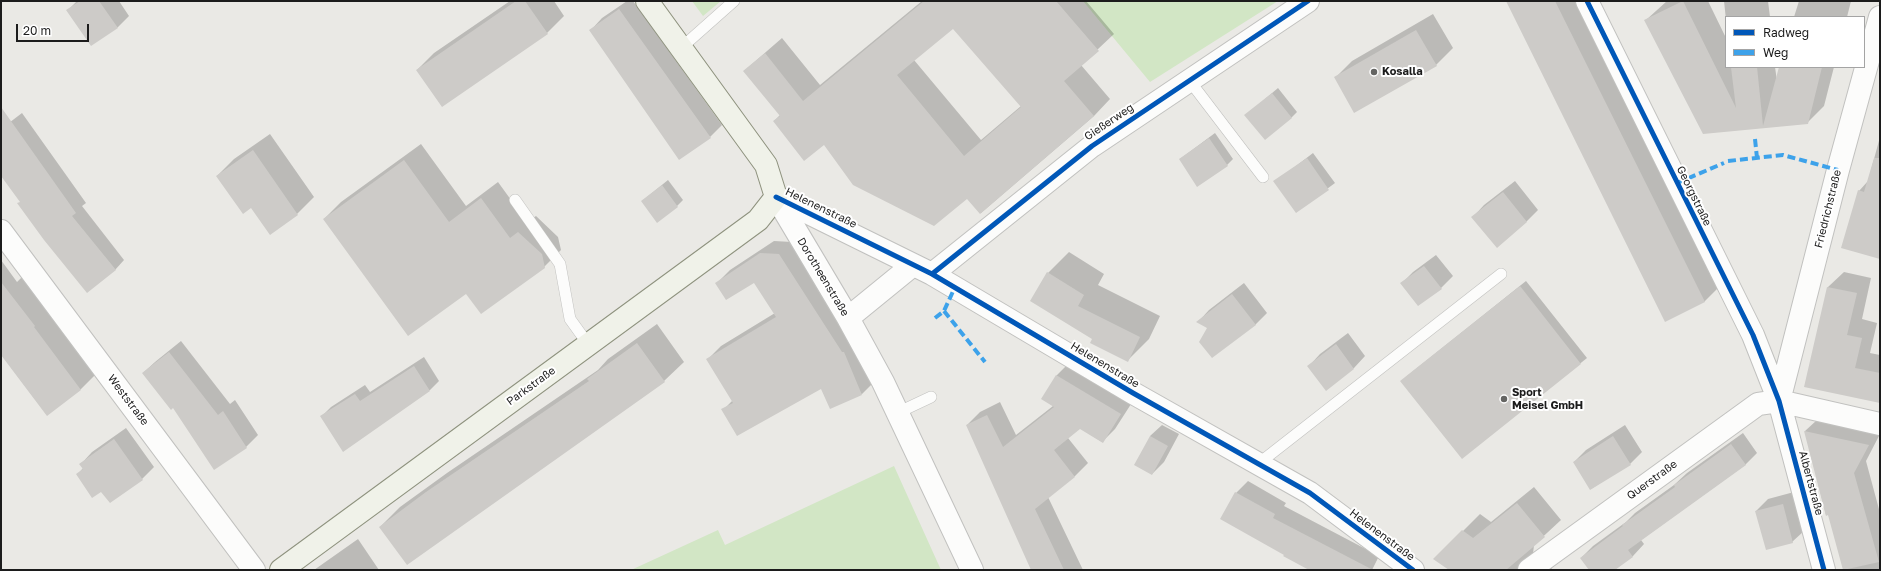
<!DOCTYPE html>
<meta charset="utf-8">
<style>
body{margin:0}
#map{position:relative;width:1881px;height:571px;overflow:hidden;background:#eae9e5;font-family:"Golos Text",sans-serif}
canvas{display:block}
.frame{position:absolute;inset:0;border:2px solid #1c1c1c;pointer-events:none}
.legend{position:absolute;left:1725px;top:16px;width:140px;height:52px;box-sizing:border-box;background:#fff;border:1px solid #a4a4a4;margin:0;padding:5px 7px;list-style:none;font-size:12px;color:#1c1c1c}
.legend li{display:flex;align-items:center;gap:8px;height:20px}
.legend b{width:20px;border:1px solid #a4a4a4}
.scale{position:absolute;left:16px;top:24px;width:73px;height:18px;box-sizing:border-box;border:2px solid #1c1c1c;border-top:0;padding-left:5px;font-size:12px;line-height:14px;white-space:nowrap;color:#1c1c1c;-webkit-text-stroke:3px #fff;paint-order:stroke}
</style>
<div id="map">
<canvas width="1881" height="571"></canvas>
<div class="frame"></div>
<ul class="legend">
<li><b style="height:5px;background:#0057b8"></b>Radweg</li>
<li><b style="height:5px;background:#3da2ea"></b>Weg</li>
</ul>
<div class="scale">20 m</div>
</div>
<script>
const ctx = document.querySelector('canvas').getContext('2d');
ctx.lineJoin = 'round';
function paint(path, color) {
  ctx.fillStyle = color;
  ctx.fill(path, 'evenodd');
}
function strokePath(path, color, width, dash) {
  ctx.strokeStyle = color;
  ctx.lineWidth = width;
  ctx.lineCap = dash ? 'butt' : 'round';
  ctx.setLineDash(dash || []);
  ctx.stroke(path);
}
function label(font, color, halo, rows, align = 'center') {
  ctx.font = font + ' "Golos Text",sans-serif';
  ctx.lineWidth = 4;
  ctx.setLineDash([]);
  ctx.textBaseline = 'middle';
  ctx.strokeStyle = halo;
  ctx.fillStyle = color;
  for (const [text, x, y, turn = 0] of rows) {
    ctx.save();
    ctx.translate(x, y);
    ctx.rotate((+turn || 0) * Math.PI / 180);
    ctx.textAlign = isNaN(turn) ? turn : align;
    if (halo) ctx.strokeText(text, 0, 0);
    ctx.fillText(text, 0, 0);
    ctx.restore();
  }
}
paint(new Path2D(`
 M692,1H721L703,16Z
 M1083,1H1278L1150,82Z
 M894,466L941,570H631L718,530L725,545Z`), '#d2e6c5');
paint(new Path2D(`
 M77,1H119L129,16L118,27L91,45L68,10Z
 M510,1H554L564,16L547,33L442,106L417,70L434,53Z
 M627,1H633L722,125L710,137L591,30L602,18Z
 M922,1H1086L1114,34L1081,65L1110,99L1094,116L981,213L967,197L824,144L774,121L780,115L744,71L782,38L820,85ZM953,27L1021,106L981,140L914,60Z
 M1507,1H1580L1721,285L1704,302Z
 M1667,1H1708L1726,38V67H1775L1777,81L1780,67H1834L1824,106L1807,123L1704,133L1646,20Z
 M1724,1H1768L1770,17H1726V20Z
 M1799,1H1851L1847,17H1794Z
 M1433,14L1453,48L1436,65L1335,78L1352,61Z
 M1278,88L1297,112L1291,118L1246,115Z
 M22,113L86,203L82,206L124,260L115,270L21,201L1,174V129Z
 M1215,133L1233,159L1227,165L1180,159Z
 M270,134L314,197L297,214L270,233L251,207L217,176L234,159Z
 M1880,137V254L1859,191L1868,181Z
 M421,144L466,206L498,182L527,222L536,216L558,237L561,250L544,267L324,219L341,202Z
 M1313,153L1335,183L1296,212L1275,182Z
 M668,180L683,200L677,206L642,201Z
 M1515,181L1538,210L1526,222L1473,217L1484,205Z
 M774,241L792,242L875,381L862,394L821,387L723,410L733,400L708,359L721,346L775,313L755,282L717,283L730,270Z
 M1069,252L1104,274L1098,285L1160,316L1149,339L1128,360L1093,339L1048,273Z
 M1436,255L1453,276L1441,288L1402,283L1413,272Z
 M1,260L17,282L22,277L95,375L81,389L47,415L1,354Z
 M1844,272L1871,278L1862,319L1877,323L1870,353L1880,355V402L1805,386L1828,287Z
 M1526,281L1587,358L1462,458L1407,376Z
 M1244,283L1267,313L1255,325L1208,328L1198,322L1209,310Z
 M657,324L684,362L664,381L380,527L400,507L447,473L598,370L608,359Z
 M1348,333L1365,356L1354,368L1327,389L1309,366L1320,354Z
 M181,341L230,404L235,400L258,435L246,447L214,468L174,407L143,373L155,362Z
 M424,357L439,381L430,390L321,417L331,407L365,385L370,392Z
 M1070,362L1133,401L1115,429L1102,442L1080,428L1068,438L1088,463L1075,476L1048,497L1083,570H1034L967,425L980,412L1000,402L1016,435L1053,406L1043,399L1057,375Z
 M1817,420L1880,434L1866,461L1880,513V570H1844L1829,514L1826,515L1805,431Z
 M1162,425L1179,434L1164,462L1152,474L1150,436Z
 M1625,425L1642,452L1630,464L1591,489L1574,462L1586,450Z
 M126,428L154,467L142,479L102,490L77,475L83,468L81,464L92,452Z
 M1743,433L1757,453L1745,465L1641,540L1644,544L1633,556L1614,570H1590L1581,558L1593,546L1626,522L1635,513L1674,485L1687,473Z
 M1248,481L1286,503L1284,506L1379,556L1372,570H1312L1236,493Z
 M1534,487L1561,520L1534,545L1533,554L1536,561L1549,565L1553,570H1451L1435,559L1480,514L1491,522Z
 M1794,492L1804,531L1792,542L1756,511L1768,499Z
 M358,539L379,570H314Z`), '#0003');
paint(new Path2D(`
 M80,1H99L118,28L91,46L66,10Z
 M516,1H525L548,34L442,107L416,70Z
 M924,1H1056L1099,51L1064,81L1094,116L980,214L967,199L934,226L853,185L824,145L804,161L773,121L780,116L743,71L765,53L803,101ZM953,29L1021,107L964,156L897,75Z
 M1506,1H1555L1705,302L1665,322Z
 M1683,1L1736,108L1731,67H1757L1763,126L1779,67H1822L1808,124L1703,134L1644,20Z
 M619,9L711,138L679,160L589,30Z
 M1416,30L1437,66L1354,113L1334,77Z
 M1272,93L1292,118L1265,140L1244,115Z
 M1,107L76,213L72,216L116,270L87,293L44,240L17,203L20,202L1,176Z
 M1209,138L1228,166L1197,187L1179,159Z
 M253,150L298,215L270,235L251,208L243,214L216,176Z
 M1307,158L1329,190L1296,213L1273,181Z
 M1874,158H1880V259L1841,248L1858,190L1864,192Z
 M404,160L449,222L481,198L510,238L518,232L542,254L545,268L481,314L466,294L408,336L323,219Z
 M662,185L678,207L657,223L641,201Z
 M1503,192L1527,222L1497,248L1471,217Z
 M760,253L779,254L842,352H844L862,395L830,409L821,389L737,436L721,409L733,403L706,359L776,317L754,283L726,300L715,283Z
 M1424,266L1442,289L1418,306L1400,283Z
 M1047,272L1084,295L1078,306L1140,337L1128,362L1090,343L1092,339L1030,301Z
 M1,282L35,326L34,327L81,390L47,416L1,355Z
 M1520,286L1581,364L1462,459L1400,381Z
 M1827,287L1857,293L1847,335L1862,338L1855,368L1880,373V403L1804,387Z
 M1232,294L1256,325L1212,358L1199,342L1207,328L1196,322Z
 M637,343L665,382L407,565L379,527L426,492L589,381L587,379Z
 M1336,344L1354,369L1326,391L1307,366Z
 M169,352L218,415L223,411L247,448L214,470L173,408L171,410L142,373Z
 M414,366L430,391L343,452L320,416L355,394L360,401Z
 M1056,375L1121,414L1103,443L1080,429L1054,450L1075,477L1035,509L1064,570H1031L966,425L987,415L1003,447L1054,407L1041,399Z
 M1804,431L1869,445L1854,473L1879,562L1843,570L1828,515L1826,516Z
 M1150,436L1168,446L1152,475L1134,465Z
 M1613,436L1631,465L1590,490L1573,462Z
 M114,439L143,480L110,503L101,492L92,498L76,474L83,469L79,464Z
 M1731,444L1746,465L1628,550L1633,557L1615,570H1589L1580,558L1623,526L1622,525L1675,487L1674,485Z
 M1235,492L1275,514L1273,518L1373,570H1309L1283,556L1284,555L1220,519Z
 M1517,503L1545,537L1506,570H1449L1433,559L1462,530L1473,538Z
 M1783,504L1793,543L1766,550L1755,511Z`), '#cdcbc8');
const lane = new Path2D(`
 M681,48L734,1
 M1189,80L1263,177
 M515,200L560,264L570,319L588,344
 M897,413L931,397
 M1258,464L1501,274`);
const street = new Path2D(`
 M1587,1L1753,335L1779,401L1824,570
 M776,197L932,274L1133,393L1310,493L1413,570
 M776,197L848,318L883,382L972,570
 M1,231L254,570
 M932,274L1092,146L1308,1
 M848,318L913,265
 M1779,401L1838,170L1880,17
 M1529,570L1758,404L1779,401L1880,424`);
const secondary = new Path2D(`
 M281,570L758,220L776,197L766,165L647,1`);
strokePath(lane, '#c1c1bf', 12);
strokePath(street, '#c1c1bf', 24);
strokePath(secondary, '#8e927e', 24);
strokePath(lane, '#fcfcfb', 11);
strokePath(street, '#fcfcfb', 22);
strokePath(secondary, '#f0f2e9', 22);
strokePath(new Path2D(`
 M1755,139L1757,158
 M1728,161L1783,155L1838,170
 M1677,183L1724,163
 M944,311L985,362
 M935,318L944,311L955,287`), '#3da2ea', 4, [8, 4]);
strokePath(new Path2D(`
 M1587,1L1753,335L1779,401L1824,570
 M776,197L932,274L1133,393L1310,493L1413,570
 M932,274L1092,146L1308,1`), '#0057b8', 5);
for (const [x, y, r, color] of [
 [1374,72,4,"#646462"],
 [1504,399,4,"#646462"]
]) {
  const dot = new Path2D();
  dot.arc(x, y, r, 0, 2 * Math.PI);
  ctx.fillStyle = color;
  ctx.fill(dot);
  strokePath(dot, '#fff', 1.5);
}
label('bold 11px', '#1c1c1c', '#fff', [
 ["Kosalla",1382,72],
 ["Sport",1512,393],
 ["Meisel GmbH",1512,406]
], 'left');
label('11px', '#1c1c1c', '#fff', [
 ["Gießerweg",1109,122,-34],
 ["Georgstraße",1694,196,64],
 ["Helenenstraße",821,208,26],
 ["Friedrichstraße",1828,209,-76],
 ["Dorotheenstraße",823,277,59],
 ["Helenenstraße",1105,365,31],
 ["Parkstraße",531,386,-36],
 ["Weststraße",128,400,53],
 ["Querstraße",1652,480,-36],
 ["Albertstraße",1811,483,75],
 ["Helenenstraße",1382,535,37]
]);
</script>
